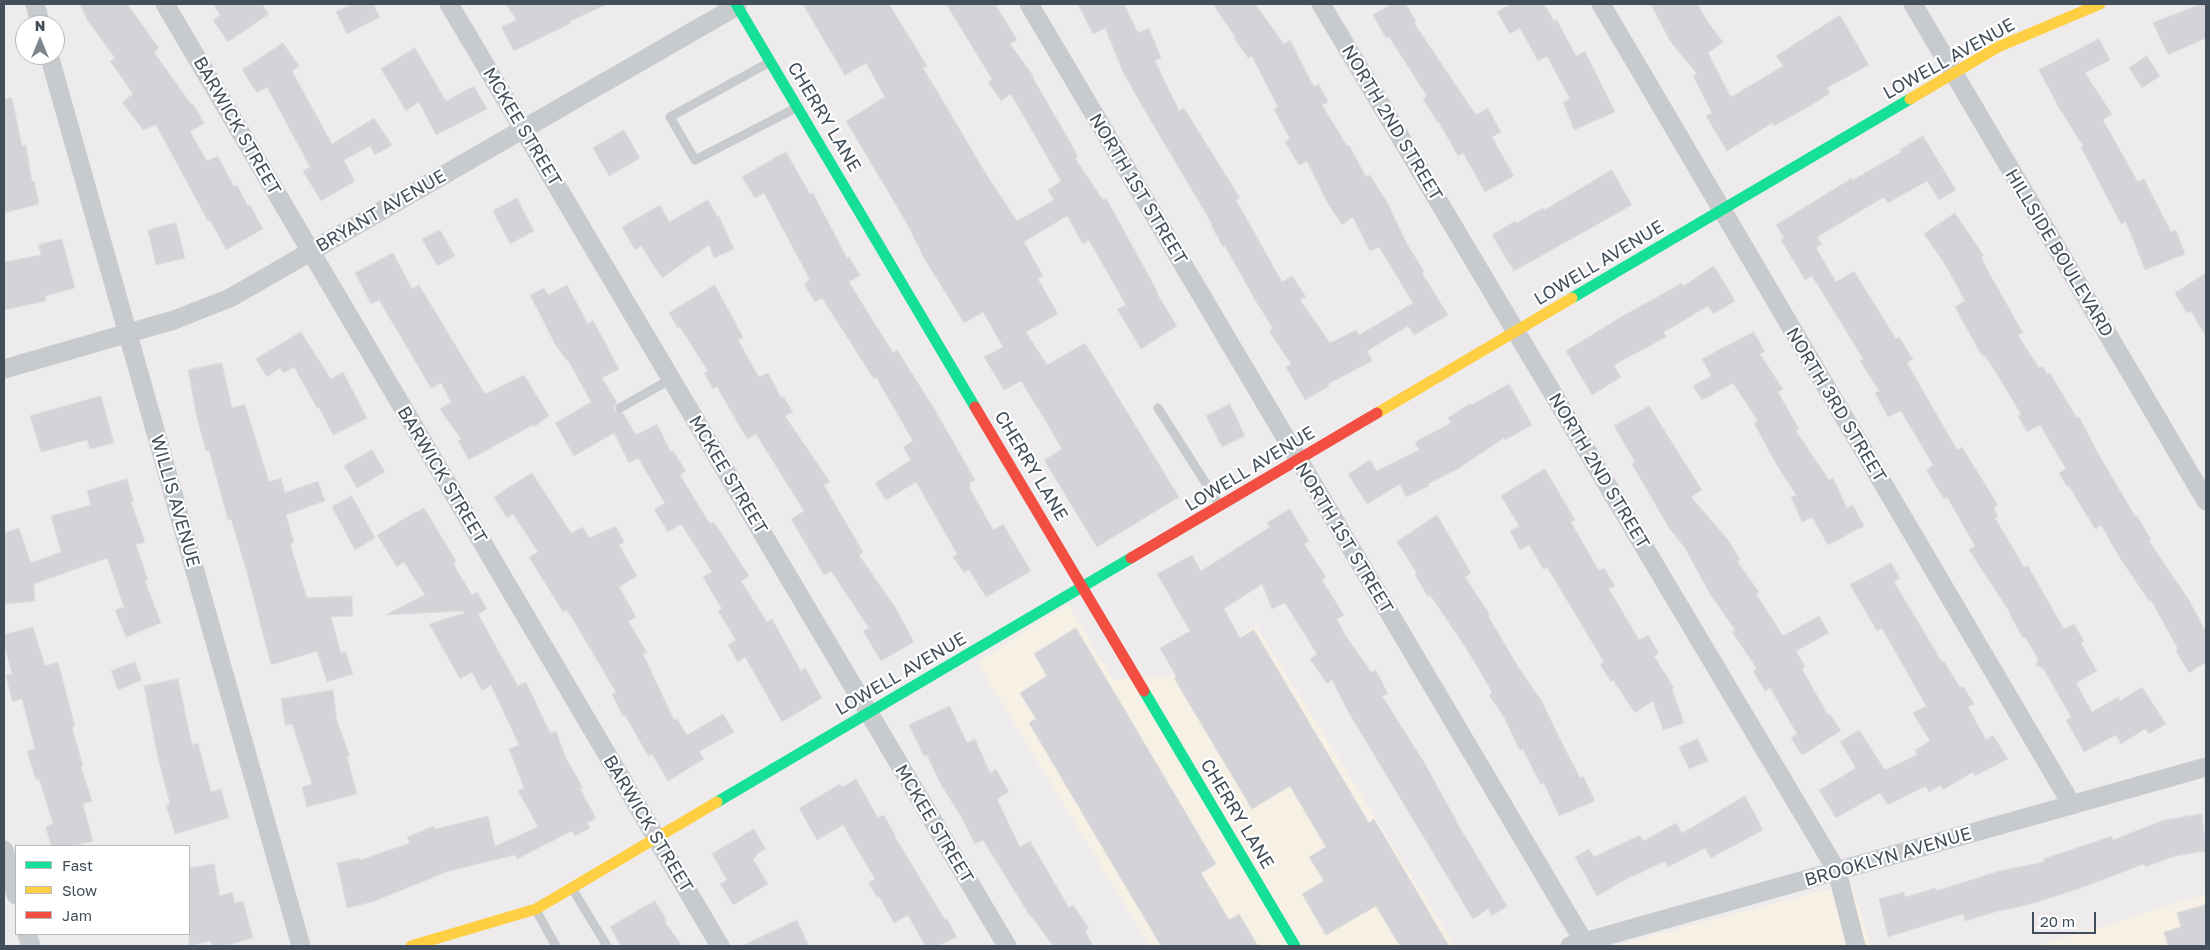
<!DOCTYPE html>
<style>
body{margin:0}
#map{position:relative;width:2210px;height:950px;overflow:hidden;background:#edebec;font-family:"Golos Text",sans-serif}
canvas{display:block}
.frame{position:absolute;inset:0;border:5px solid #424f5a;pointer-events:none}
.legend{position:absolute;left:15px;top:845px;width:175px;height:90px;box-sizing:border-box;background:#fff;border:1px solid #b3b9bd;margin:0;padding:6px 9px;list-style:none;font-size:15px;color:#424f5a}
.legend li{display:flex;align-items:center;gap:10px;height:25px}
.legend b{width:25px;border:1px solid #b3b9bd}
.north{position:absolute;left:15px;top:15px;width:50px;height:50px;box-sizing:border-box;background:#fff;border:1px solid #b3b9bd;border-radius:50%;rotate:0deg;font-size:14px;font-weight:700;line-height:20px;text-align:center;color:#424f5a}
.north::after{content:'';display:block;margin:auto;width:18px;height:22px;background:#7e868d;clip-path:polygon(50% 0,100% 100%,50% 72%,0 100%)}
.scale{position:absolute;left:2032px;top:912px;width:64px;height:22px;box-sizing:border-box;border:2px solid #424f5a;border-top:0;padding-left:6px;font-size:15px;line-height:18px;white-space:nowrap;color:#424f5a;-webkit-text-stroke:4px #fff;paint-order:stroke}
</style>
<div id="map">
<canvas width="2210" height="950"></canvas>
<div class="frame"></div>
<ul class="legend">
<li><b style="height:6px;background:#16e098"></b>Fast</li>
<li><b style="height:6px;background:#ffcf43"></b>Slow</li>
<li><b style="height:6px;background:#f24e42"></b>Jam</li>
</ul>
<div class="north">N</div>
<div class="scale">20 m</div>
</div>
<script>
const ctx = document.querySelector('canvas').getContext('2d');
ctx.lineJoin = 'round';
function paint(path, color) {
  ctx.fillStyle = color;
  ctx.fill(path, 'evenodd');
}
function strokePath(path, color, width, dash) {
  ctx.strokeStyle = color;
  ctx.lineWidth = width;
  ctx.lineCap = dash ? 'butt' : 'round';
  ctx.setLineDash(dash || []);
  ctx.stroke(path);
}
function label(font, color, halo, rows, align = 'center') {
  ctx.font = font + ' "Golos Text",sans-serif';
  ctx.lineWidth = 4.5;
  ctx.setLineDash([]);
  ctx.textBaseline = 'middle';
  ctx.strokeStyle = halo;
  ctx.fillStyle = color;
  for (const [text, x, y, turn = 0] of rows) {
    ctx.save();
    ctx.translate(x, y);
    ctx.rotate((+turn || 0) * Math.PI / 180);
    ctx.textAlign = isNaN(turn) ? turn : align;
    if (halo) ctx.strokeText(text, 0, 0);
    ctx.fillText(text, 0, 0);
    ctx.restore();
  }
}
paint(new Path2D(`
 M1068,604L1113,680L1171,676L1256,626L1455,946H1150L977,662Z
 M1851,883L1871,946H1613Z
 M2206,894V946H2038Z`), '#f6f0e5');
const building = new Path2D(`
 M80,4H127L159,48L154,52L191,104H193L204,123L190,132L207,161L218,156L234,187L237,185L248,206L250,205L263,229L226,250L210,220L208,221L156,125L143,130L122,102L133,94L110,61L115,58L88,21Z
 M213,4H262L269,14L228,42L213,20L220,15Z
 M353,4H373L380,17L347,34L336,12Z
 M506,4H608L570,21L571,23L514,51L501,27L516,20Z
 M803,4H889L927,66L923,68L946,106L986,174L1017,221L1054,200L1048,190L1061,181L1011,94L1001,101L988,82L992,79L946,4H995L1017,40L1010,44L1034,77L1033,78L1078,156L1075,158L1103,200L1106,198L1157,291L1156,292L1177,326L1141,349L1117,309L1126,305L1089,240L1083,244L1067,216L1024,242L1043,276L1038,279L1058,314L1026,332L1047,365L1085,343L1179,497L1097,547L1044,460L1062,449L1042,415L1021,381L1004,390L984,357L1003,347L983,312L964,323L923,256L906,222L846,121L885,97L866,63L845,75Z
 M1078,4H1124L1138,33L1149,28L1161,58L1155,61L1179,111L1184,108L1240,198L1236,200L1282,282L1292,276L1306,297L1300,300L1330,343L1356,330L1359,335L1413,303L1379,247L1370,251L1353,217L1342,225L1327,202L1307,161L1299,165L1285,142L1290,139L1274,109L1278,107L1252,56L1248,58L1234,38L1235,37L1213,4H1255L1284,44L1290,40L1314,87L1319,84L1328,102L1322,105L1347,146L1349,145L1366,177L1370,175L1387,202L1407,244L1424,271L1422,273L1448,315L1414,335L1408,326L1367,351L1372,361L1328,384L1329,386L1305,400L1286,367L1291,364L1269,331L1273,328L1255,300L1225,246L1223,247L1211,225L1212,224L1141,104L1124,74L1105,28L1093,34Z
 M1392,4H1406L1416,22L1414,23L1476,115L1488,108L1501,132L1492,137L1514,176L1485,192L1463,153L1458,156L1439,122L1438,123L1423,99L1427,96L1389,37L1386,38L1373,15Z
 M1511,4H1544L1554,21L1557,20L1576,56L1585,51L1615,112L1574,130L1563,102L1570,99L1547,56L1538,61L1520,28L1510,34L1497,12Z
 M1651,4H1698L1707,21L1723,42L1708,53L1731,97L1783,66L1776,56L1840,15L1869,65L1827,88L1830,93L1810,106L1774,126L1772,123L1727,151L1706,116L1712,113L1693,76L1697,74L1670,41Z
 M2201,4H2206V38L2168,55L2153,23Z
 M2099,39L2110,60L2085,73L2112,114L2103,120L2138,182L2144,179L2171,232L2176,230L2185,254L2145,270L2126,222L2121,224L2081,147L2083,146L2058,106L2039,70Z
 M283,43L299,66L292,71L332,144L374,118L392,145L375,155L370,146L344,160L355,181L321,201L303,171L310,167L267,87L257,93L242,70Z
 M415,48L446,101L474,86L487,109L436,135L419,102L406,111L381,69Z
 M2147,56L2160,76L2142,88L2129,68Z
 M12,98L22,146L26,145L32,182L34,181L39,204L4,213V99Z
 M624,130L640,158L609,176L593,148Z
 M1923,136L1956,190L1939,200L1927,181L1888,203L1884,197L1817,237L1822,244L1816,248L1836,282L1854,271L1896,339L1899,337L1913,359L1907,363L1957,450L1962,447L1998,505L1994,507L1998,517L1995,518L2024,567L2028,566L2064,629L2074,624L2084,641L2081,643L2097,671L2076,683L2092,712L2118,697L2120,701L2142,687L2166,724L2149,734L2145,729L2121,744L2116,735L2084,752L2066,720L2071,717L2043,668L2036,666L2038,659L2025,637L2023,638L2010,615L2011,614L1969,550L1975,546L1947,497L1944,499L1926,470L1933,465L1901,411L1888,417L1875,393L1879,391L1860,361L1863,359L1843,326L1812,276L1805,280L1781,240L1784,238L1776,225L1852,178L1853,180L1901,152L1900,150Z
 M786,152L810,194L813,193L847,258L849,257L860,275L849,282L893,353L897,350L932,405L975,480L969,483L971,486L969,487L993,530L1003,524L1031,571L986,597L969,570L964,573L953,557L957,554L916,482L886,500L875,483L911,460L903,447L913,441L876,377L874,379L822,298L815,302L804,284L810,280L764,193L755,198L742,177Z
 M1612,170L1632,205L1514,271L1492,235L1515,221L1516,223L1543,208L1544,210Z
 M517,198L534,231L510,244L493,211Z
 M708,200L718,217L719,216L734,249L714,258L709,245L662,278L641,246L635,250L622,227L660,205L669,222Z
 M1955,213L1984,256L1981,257L1988,271L2023,333L2018,335L2039,368L2043,366L2047,374L2050,373L2077,418L2079,417L2099,455L2135,516H2137L2151,540L2149,541L2189,600L2206,632V662L2189,673L2176,651L2178,649L2151,600L2149,601L2120,558L2101,525L2095,529L2069,486L2067,487L2059,473L2066,469L2040,425L2027,432L2018,416L2021,414L1990,363L1984,355L1982,356L1955,307L1965,301L1946,266L1924,234Z
 M176,223L185,258L156,265L148,230Z
 M440,230L455,256L437,266L422,239Z
 M62,239L75,288L45,296L46,301L4,310V262L41,255L38,245Z
 M393,253L412,289L419,285L485,394L524,375L549,416L534,427L533,425L469,460L458,441L461,439L440,409L451,402L441,383L431,388L379,300L371,304L355,273Z
 M1714,266L1735,301L1713,314L1708,306L1664,332L1666,337L1614,365L1621,377L1592,395L1566,351L1621,317L1682,283L1683,286Z
 M2206,273V337L2191,311L2187,313L2175,293Z
 M567,285L588,324L593,320L619,369L602,378L617,403L614,407L615,411L623,413L636,435L657,424L671,452L673,451L686,471L680,475L710,524L714,522L749,576L741,581L767,622L772,619L801,671L805,668L822,698L782,722L745,657L738,662L728,645L736,640L718,611L722,609L703,577L712,572L681,524L668,532L654,509L665,503L638,458L629,463L614,433L574,456L555,423L591,402L568,360L567,361L555,344L530,295L544,288L548,295Z
 M715,285L743,337L738,340L759,377L768,373L781,397L783,396L793,412L785,416L830,482L824,485L863,552L859,555L895,607L914,642L881,661L863,631L869,628L831,571L824,575L791,519L804,511L756,434L747,439L717,387L713,389L704,373L708,371L680,327L678,328L669,313Z
 M301,332L331,379L343,372L367,418L333,435L319,407L317,408L294,367L283,373L280,368L267,377L256,359Z
 M1754,332L1765,352L1760,354L1783,389L1778,392L1799,429L1796,431L1829,480L1833,478L1847,508L1853,505L1864,526L1828,545L1812,517L1802,522L1791,497L1796,495L1776,464L1754,423L1758,421L1733,383L1702,400L1693,386L1711,376L1702,359Z
 M222,363L232,408L245,404L269,482L281,478L285,493L318,481L325,501L286,515L294,542L290,544L307,598L352,596L353,616L331,617L341,653L346,652L353,674L327,682L317,651L271,665L246,569L231,519L228,520L209,450L206,451L197,418L188,370Z
 M1509,384L1532,425L1505,440L1504,438L1459,468L1428,484L1429,486L1406,497L1400,484L1367,504L1348,474L1370,460L1377,471L1419,450L1415,442L1451,423L1448,418L1470,403L1471,405Z
 M101,396L114,443L90,449L87,440L41,452L30,416Z
 M1230,404L1245,436L1222,447L1206,416Z
 M1649,406L1702,490L1691,497L1729,541L1740,560L1737,561L1759,592L1756,594L1783,636L1819,616L1829,633L1796,651L1805,666L1802,669L1828,715L1830,714L1841,731L1802,755L1791,738L1797,734L1770,688L1765,691L1753,671L1757,669L1732,632L1735,630L1710,594L1685,548L1669,528L1632,464L1635,462L1614,426Z
 M372,450L385,472L357,488L344,466Z
 M1545,469L1575,520L1571,522L1599,571L1604,568L1615,586L1609,589L1639,640L1648,635L1659,653L1654,656L1674,688L1672,689L1684,723L1663,730L1653,701L1635,713L1613,680L1611,682L1600,664L1604,662L1547,567L1544,570L1529,545L1520,550L1510,531L1519,526L1501,496Z
 M532,473L571,533L583,527L589,538L616,526L624,542L619,545L637,576L619,587L636,617L628,621L647,652L643,654L674,720L677,719L687,735L723,714L734,732L699,752L704,759L668,781L652,754L648,756L625,715L623,716L612,694L616,692L567,610L563,612L529,557L538,552L513,514L507,518L494,497Z
 M127,479L134,502H131L145,542L136,545L148,580L145,581L161,623L126,637L115,610L124,607L107,558L34,584L35,601L4,604V533L19,528L31,563L61,552L51,516L91,505L87,491Z
 M352,496L375,538L355,550L332,507Z
 M424,508L456,561L454,565L472,595L477,592L487,609L478,614L518,686L526,682L550,733L556,731L566,758L583,788L580,789L596,818L587,823L590,828L575,836L572,831L517,859L515,855L449,871L372,902L347,908L337,863L359,858L360,860L410,843L407,837L434,826L436,829L488,816L495,846L538,827L518,791L524,788L509,749L519,745L491,685L482,691L472,672L460,679L429,624L464,613L463,611L385,615L425,595L404,562L397,567L377,535L417,511V512Z
 M1290,509L1309,541L1304,544L1326,577L1322,580L1344,615L1337,619L1344,633L1371,672L1376,670L1388,694L1382,696L1424,762L1463,833L1507,906L1492,916L1488,909L1473,919L1350,715L1332,680L1327,684L1310,659L1317,654L1285,603L1272,609L1262,584L1224,609L1240,638L1254,630L1369,823L1374,819L1449,946H1400L1376,906L1326,935L1302,894L1324,881L1309,857L1326,847L1290,786L1252,809L1174,678L1176,676L1160,648L1190,631L1157,574L1192,555L1201,571L1270,527L1267,523Z
 M1437,515L1471,573L1465,577L1490,615L1488,616L1519,668L1541,700L1562,743L1580,778L1583,776L1595,801L1559,816L1544,783L1541,785L1523,749L1520,751L1504,717L1489,695L1492,692L1466,648L1430,595L1428,597L1415,574L1417,573L1397,542Z
 M1891,563L1900,578L1894,582L1942,662L1944,661L1960,688L1963,686L1974,704L1968,707L1986,740L1993,735L2008,759L1975,776L1973,772L1943,790L1941,785L1929,792L1926,786L1888,805L1880,793L1836,818L1819,790L1856,768L1840,742L1859,730L1885,770L1917,755L1915,750L1930,741L1913,713L1926,706L1882,628L1877,631L1850,585Z
 M33,627L45,666L58,662L75,726L72,727L83,766L81,767L92,801L83,804L93,841L73,846H51L46,827L53,823L39,779L36,780L27,751L35,749L22,699L12,701L6,675L12,674L4,644V635Z
 M1076,628L1216,864L1201,873L1229,920L1239,914L1258,946H1161L1029,723L1036,719L1020,693L1047,676L1034,654Z
 M135,662L142,680L118,690L111,671Z
 M178,679L192,745L198,743L211,792L221,789L229,818L175,834L166,805L170,804L158,758L144,686Z
 M333,690L337,721L350,756L347,757L357,794L307,807L302,787L312,784L292,724L285,725L281,699Z
 M950,706L967,743L975,739L990,773L996,769L1009,792L997,799L1020,847L1030,841L1069,908L1073,905L1089,928L1085,931L1093,946H1053L1031,916H1030L983,840L975,844L962,818L940,783L927,755L924,756L909,725Z
 M1698,739L1708,761L1689,769L1679,747Z
 M856,779L878,818L884,815L895,835H894L945,920L947,919L957,937L938,946H925L908,915L894,923L879,896L877,897L868,883L875,879L843,825L817,840L799,808L840,784L842,787Z
 M1745,796L1763,830L1711,858L1705,848L1668,867L1665,861L1632,877V876L1597,896L1575,857L1589,849L1594,857L1640,835L1643,841L1676,823L1682,833Z
 M2202,814L2206,851L2175,856L2145,867L2144,864L2078,889L2031,904L1995,912L1965,921L1963,914L1888,937L1879,899L1904,892L1905,897L1935,888L1936,891L1999,871L2044,862L2043,859L2112,836L2113,840L2164,820Z
 M754,829L766,849L756,854L757,856L753,859L768,884L733,905L720,884L727,880L712,854Z
 M214,864L220,896L232,892L235,903L243,901L253,938L225,946H212L210,941L189,946V868Z
 M655,901L667,921L665,922L682,946H621L610,927Z
 M2206,905V946H2168L2164,932L2181,927L2177,913Z
 M797,920L809,946H742Z`);
paint(building, '#d4d3d7');
strokePath(building, '#dedddf', 1);
strokePath(new Path2D(`
 M768,63L670,117L695,160L796,108
 M620,408L671,379
 M1158,408L1219,504
 M573,890L607,946
 M537,912L556,946`), '#c8cbce', 9);
strokePath(new Path2D(`
 M35,4L41,25
 M165,4L720,946
 M449,4L1007,946
 M1029,4L1584,942
 M1321,4L1837,871L1856,946
 M1601,4L2072,805
 M1913,4L2206,501
 M49,55L301,946
 M4,369L174,320L230,298L737,6
 M4,850L16,895
 M27,934L31,946
 M1570,946L2206,767`), '#c8cbce', 19);
strokePath(new Path2D(`
 M736,4L975,407
 M1572,298L1910,99
 M1144,691L1295,946
 M717,802L1131,558`), '#16e098', 11);
strokePath(new Path2D(`
 M1910,99L1998,47L2100,4
 M1377,413L1572,298
 M411,946L536,909L717,802`), '#ffcf43', 11);
strokePath(new Path2D(`
 M975,407L1144,691
 M1131,558L1377,413`), '#f24e42', 11);
label('18px', '#424f5a', '#fff', [
 ["LOWELL AVENUE",1949,59,-29],
 ["CHERRY LANE",824,117,59],
 ["NORTH 2ND STREET",1392,123,59],
 ["BARWICK STREET",237,126,60],
 ["MCKEE STREET",522,127,59],
 ["NORTH 1ST STREET",1138,189,59],
 ["BRYANT AVENUE",381,211,-30],
 ["HILLSIDE BOULEVARD",2059,253,59],
 ["LOWELL AVENUE",1599,263,-31],
 ["NORTH 3RD STREET",1836,405,59],
 ["CHERRY LANE",1031,466,59],
 ["LOWELL AVENUE",1250,469,-31],
 ["NORTH 2ND STREET",1599,471,59],
 ["BARWICK STREET",442,475,59],
 ["MCKEE STREET",728,475,59],
 ["WILLIS AVENUE",175,501,74],
 ["NORTH 1ST STREET",1344,538,59],
 ["LOWELL AVENUE",901,674,-30],
 ["CHERRY LANE",1237,814,59],
 ["BARWICK STREET",648,824,59],
 ["MCKEE STREET",934,824,59],
 ["BROOKLYN AVENUE",1888,857,-16]
]);
</script>
